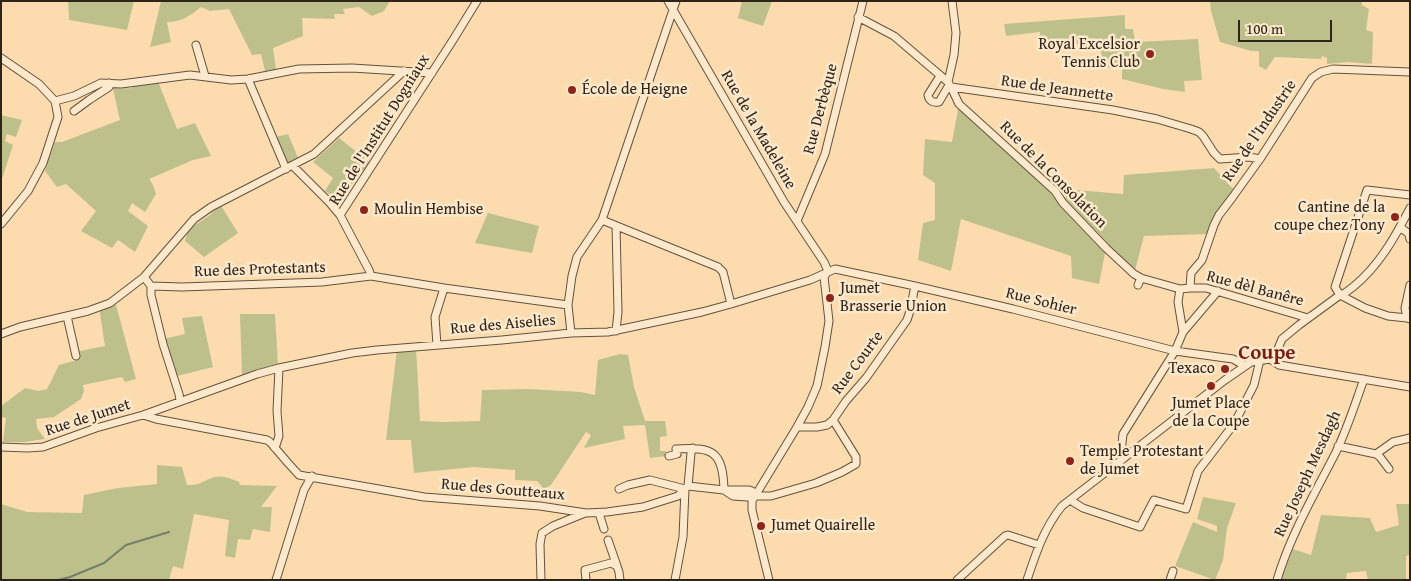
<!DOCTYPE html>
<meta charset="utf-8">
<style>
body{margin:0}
#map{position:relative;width:1411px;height:581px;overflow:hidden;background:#fcdcaf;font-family:"Gentium Book Plus",serif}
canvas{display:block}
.frame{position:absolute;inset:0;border:2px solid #2e241a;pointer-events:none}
.scale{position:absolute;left:1238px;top:20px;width:94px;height:22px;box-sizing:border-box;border:2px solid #2e241a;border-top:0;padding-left:6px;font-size:15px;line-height:18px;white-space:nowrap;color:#2e241a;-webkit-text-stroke:4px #fde8cb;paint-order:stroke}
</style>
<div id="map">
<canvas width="1411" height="581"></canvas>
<div class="frame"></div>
<div class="scale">100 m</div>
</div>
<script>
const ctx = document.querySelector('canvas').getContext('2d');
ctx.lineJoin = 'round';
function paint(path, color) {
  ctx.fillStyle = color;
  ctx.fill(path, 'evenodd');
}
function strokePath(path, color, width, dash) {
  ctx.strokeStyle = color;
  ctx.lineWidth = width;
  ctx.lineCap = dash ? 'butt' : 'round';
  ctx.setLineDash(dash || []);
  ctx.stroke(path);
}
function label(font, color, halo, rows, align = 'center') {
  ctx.font = font + ' "Gentium Book Plus",serif';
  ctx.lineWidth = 5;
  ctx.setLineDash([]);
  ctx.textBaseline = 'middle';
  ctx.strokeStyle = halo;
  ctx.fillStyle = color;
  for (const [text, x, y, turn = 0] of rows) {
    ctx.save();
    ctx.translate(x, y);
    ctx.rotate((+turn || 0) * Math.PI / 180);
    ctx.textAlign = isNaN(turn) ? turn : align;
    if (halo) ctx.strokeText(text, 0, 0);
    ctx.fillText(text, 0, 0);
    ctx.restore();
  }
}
paint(new Path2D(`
 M68,1H134L127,30L69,20Z
 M161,1H390L384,11L372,16L359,7L343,9L345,14H334L335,19L302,18L303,36L273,48L276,70L265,71L261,54L252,55L229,9L210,11L201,7C190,16 181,22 167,22L171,42L150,47Z
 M742,1H772L763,26L738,18Z
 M1210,1H1362V5L1369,9L1366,30L1373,32L1372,64L1348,62L1327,64V58L1322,56L1321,59L1275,57L1266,70L1259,66V51H1251L1220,42L1211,11Z
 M1125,15V29H1133L1135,42L1198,39L1202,80L1184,81L1185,92L1163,89L1122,79V69L1104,67L1099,41L1049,48H1039L1040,32L1006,36L1004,24Z
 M157,79L177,129L195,123L211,156L193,160L149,179L153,185L156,194L145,212L132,203L128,211L148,226L135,252L118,240L112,248L81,231L96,211L66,184L57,187L45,171L55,142H62L120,120L113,89L132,88V82Z
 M959,104L1063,199L1076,190L1123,194L1124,175L1214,168L1234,190L1210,234L1144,236L1134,274L1106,248L1099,284L1072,278L1071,256L961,219L951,271L918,260L923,223L935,220V183L923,175L925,139L952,142Z
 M1,115L22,120L16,137L7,134L5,141L13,145L1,182Z
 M288,134L299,160L287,163L276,137Z
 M339,138L371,163L364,172L361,169L341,202L325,191L333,178L313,162Z
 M220,204L238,233L204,257L185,241L188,230L210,215Z
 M488,213L539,226L532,253L475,243Z
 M116,305L136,379L125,382L122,377L83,385L84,391L81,399L54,417L36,419L37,428L45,439L25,442H3L6,418L1,417V406L25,388L38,391L47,389L59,365L77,360L75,352L105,346L99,307Z
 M240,314H275L278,365L242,376Z
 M202,316L213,367L177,376L163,339L185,334L182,318Z
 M416,347L420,421L442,422L480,421L482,390L527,389L581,392L595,395L598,360L620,354L628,355L634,387L645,421H665L667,436L660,437V451H666V456L650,458L645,425L623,426L625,439L584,448L591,435L586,432L551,485L544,489L537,481L515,480V470L473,467L414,473L411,440H386L397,349Z
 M157,465L182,467L187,485C201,486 203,480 215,477C222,475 232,479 239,482L240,485L277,486L261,507H272L270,532L253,529L250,540L238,539L235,558L225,556L229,520L194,514L183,569L173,566L169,580H1V504L27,512L82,513L84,495L118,488L157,484Z
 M1203,497L1236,503L1227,528L1223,560L1215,580L1175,566L1193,522L1217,532V526L1197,519Z
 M1396,504H1410V555L1406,556V580H1368L1366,571L1347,573L1346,579L1281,580L1293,549L1311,555L1321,515L1370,518L1376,532L1399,525Z`), '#bec08b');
strokePath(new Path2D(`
 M58,580L70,577L104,563L126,545L169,532`), '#727f6d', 2);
const minor = new Path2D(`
 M668,1L784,202L824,262L828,271
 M858,17L894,36L948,82L951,87L1113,110L1157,119L1191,129L1199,132L1203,136L1214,153L1220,159L1249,157L1260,159
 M196,45L205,76
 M1,58L39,84L55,101L58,117L43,163L28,191L1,224
 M940,76L928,95C929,101 933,103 939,102L949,85
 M248,79L286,169
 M948,82L954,55L956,33L952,1
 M951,87L959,104L1055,191L1063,203L1106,248L1134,274L1141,278L1180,289L1190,288H1206L1308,318L1311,316
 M55,101L74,96L101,83L121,84L190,75L231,80L248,79L299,69L352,68L432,73
 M74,111L89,100L109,87V83
 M293,166L329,202L340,215L369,270L371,276
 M1410,195L1367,190L1335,287L1340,295L1365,308L1388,316L1407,318L1410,319
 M340,215L453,40L477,1
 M602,220L718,267L723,272L731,304
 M797,221L825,154L863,1
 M616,226L618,312L616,331
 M1400,227L1409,234L1410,239
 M144,277L151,286V295L163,344L179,394L180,401
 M1138,285L1141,278
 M151,286L182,287L322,282L371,276L444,288L568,305
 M1190,288L1191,273L1202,260L1214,225L1219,215L1232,198L1260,159L1312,78L1321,72L1333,69L1410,72
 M1180,289L1178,302L1183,332
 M67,316L76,356
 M1407,318L1405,308L1410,285
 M571,333L568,305L572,276L577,257L602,220L676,1
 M1,334L20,327L88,311L110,303L144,277L194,219L211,207L314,154L404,71
 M437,345L435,317L444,288
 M1270,359L1279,365L1410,387
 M143,415L156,419L267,440L270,442L288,463L299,475L424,497L540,506L586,513L607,512L643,507L678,496L688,486
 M797,427H817L827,425L833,420L846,401L866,378L907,320L910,311L915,286
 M1338,446L1376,454L1380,457L1389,469
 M1,447L28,448L43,447L96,428L143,415L257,374L279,368L352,353L377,350L502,340L571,333L608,332L702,312L731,304L810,280L835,269L915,286L1013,309L1175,351L1233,359L1245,366
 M275,448L279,436L277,411L279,368
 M1376,454L1393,442L1410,438
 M669,456L677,454L676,449C713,447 723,451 724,490
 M1123,458L1121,453L1123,434L1175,351L1183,332L1218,291
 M688,486L724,490H749L752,491L755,496
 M688,486L691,453L693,448
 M619,489L628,485L650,480L685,489L683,537L675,580
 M724,490L733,496L747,497L755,496H771L816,483L842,472L856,464V457L833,420
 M1070,500L1083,508L1140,527L1154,500L1186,509L1198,471L1234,424L1254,385L1260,360
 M599,513L604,529
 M608,540L617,566
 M276,580L304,490L312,476
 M541,580L540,544L542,533L553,526L585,513
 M586,580L585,570L611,563L617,566L619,572L620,580
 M769,580L752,510V501L797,427L808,407L817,386L825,347L829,321L824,277L828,271
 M957,580L1005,536L1008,535L1039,545
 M1027,580C1036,553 1044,528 1062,506L1225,380L1251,362L1270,359L1275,356L1282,339L1299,325L1340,295C1346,294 1348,290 1353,287C1379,266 1395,237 1410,208
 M1170,580L1173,571
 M1277,580C1290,536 1314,495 1335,454C1347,430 1355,404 1364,379`);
strokePath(minor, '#62523f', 9);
strokePath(minor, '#fde8cb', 7);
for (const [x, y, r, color] of [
 [1150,54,5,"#8f2418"],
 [572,90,5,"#8f2418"],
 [364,210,5,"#8f2418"],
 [1395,217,5,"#8f2418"],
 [830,298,5,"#8f2418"],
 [1225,369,5,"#8f2418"],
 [1211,386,5,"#8f2418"],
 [1070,461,5,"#8f2418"],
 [761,526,5,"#8f2418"]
]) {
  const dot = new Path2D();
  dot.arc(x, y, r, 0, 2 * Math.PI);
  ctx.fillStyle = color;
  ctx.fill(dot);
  strokePath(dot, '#fde8cb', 2);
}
label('16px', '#2e241a', '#fde8cb', [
 ["Royal Excelsior",1140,45,"right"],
 ["Tennis Club",1140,63,"right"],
 ["École de Heigne",582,90],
 ["Cantine de la",1385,208,"right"],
 ["coupe chez Tony",1385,226,"right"],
 ["Moulin Hembise",374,210],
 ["Jumet",840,289],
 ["Brasserie Union",840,307],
 ["Texaco",1215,369,"right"],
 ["Jumet Place",1211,404,"center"],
 ["de la Coupe",1211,422,"center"],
 ["Temple Protestant",1080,452],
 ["de Jumet",1080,470],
 ["Jumet Quairelle",771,526]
], 'left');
label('16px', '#2e241a', '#fde8cb', [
 ["Rue de Jeannette",1057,89,8],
 ["Rue Derbèque",821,109,-75],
 ["Rue de l'Institut Dogniaux",380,130,-58],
 ["Rue de la Madeleine",758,130,60],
 ["Rue de l'Industrie",1260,131,-56],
 ["Rue de la Consolation",1053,175,45],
 ["Rue des Protestants",260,270,-2],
 ["Rue dèl Banêre",1255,289,15],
 ["Rue Sohier",1041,302,14],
 ["Rue des Aiselies",503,325,-5],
 ["Rue Courte",858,363,-53],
 ["Rue de Jumet",88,418,-18],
 ["Rue Joseph Mesdagh",1308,474,-65],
 ["Rue des Goutteaux",503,490,5]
]);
label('bold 21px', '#7a1f14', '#fde8cb', [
 ["Coupe",1267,354]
]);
</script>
